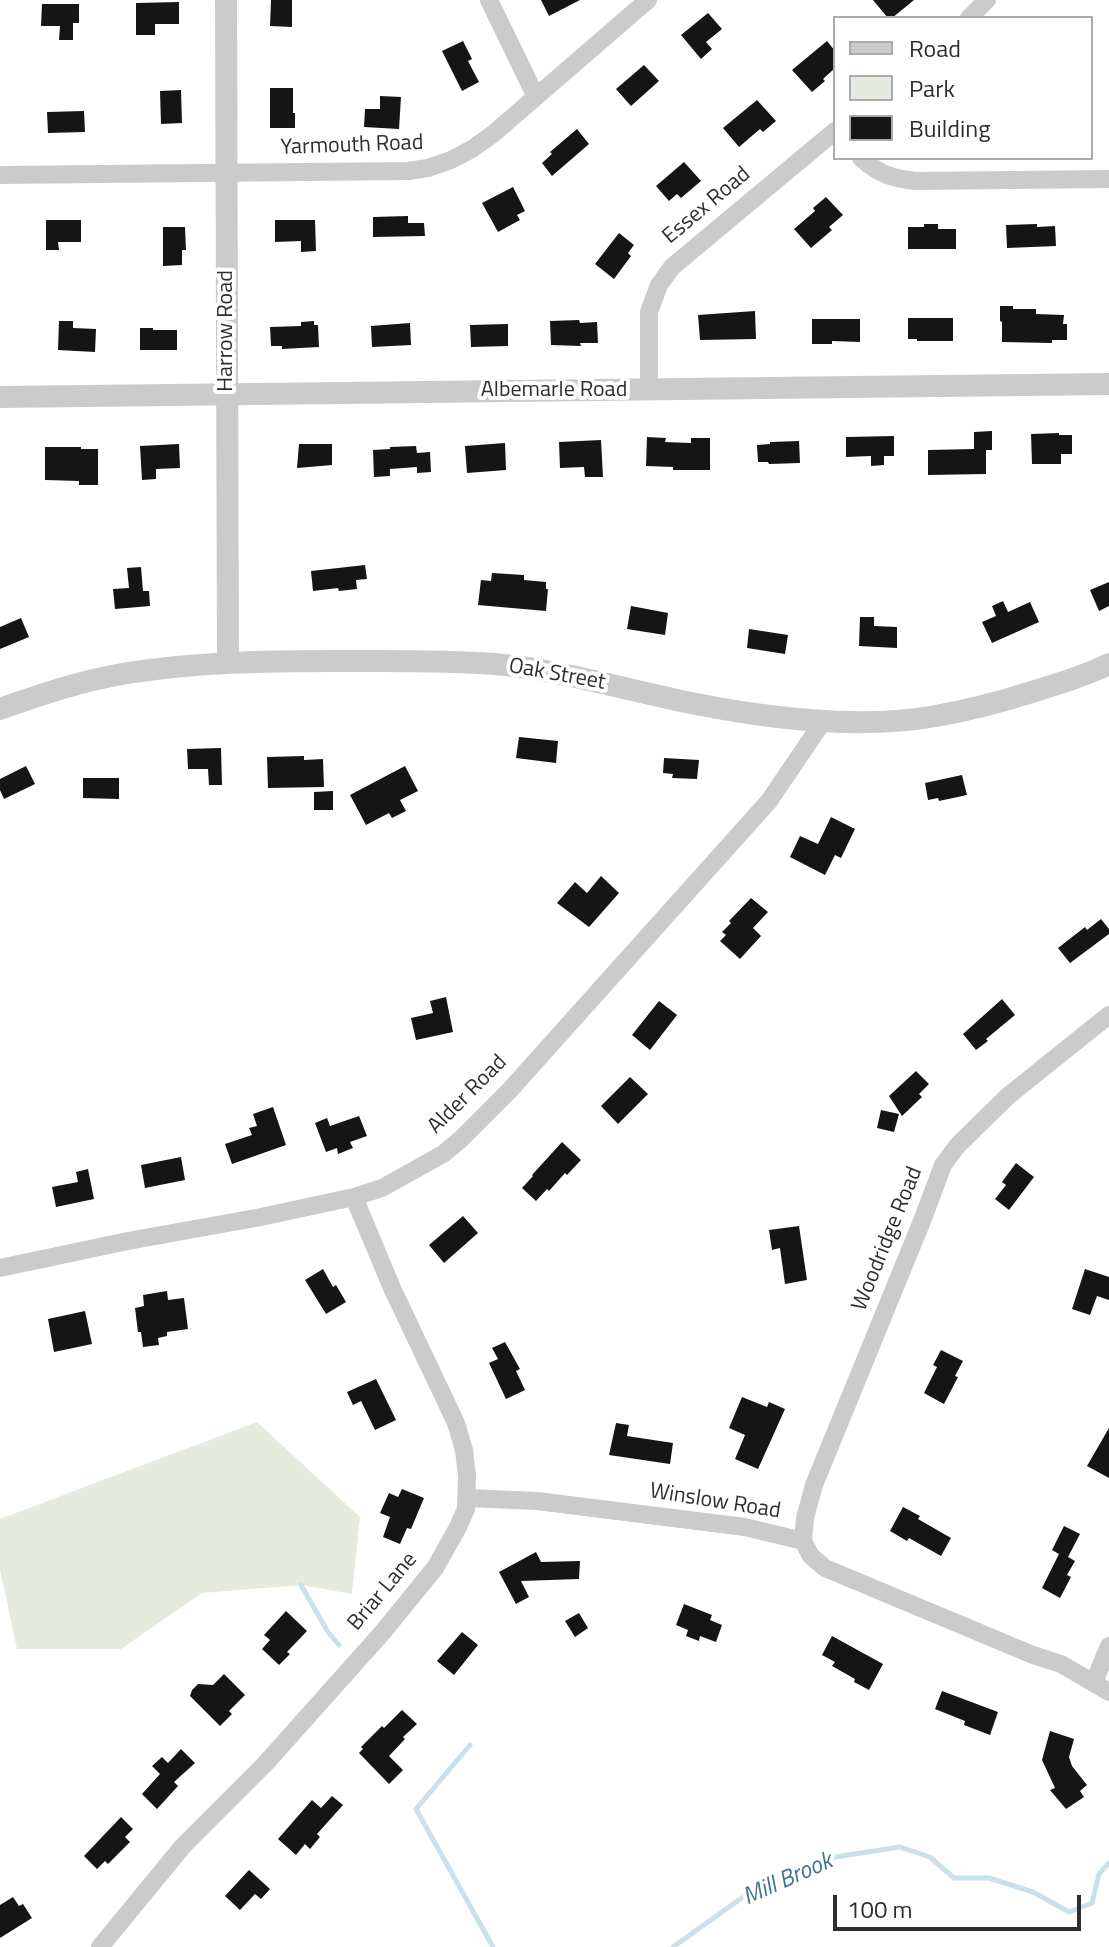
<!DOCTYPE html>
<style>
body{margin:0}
#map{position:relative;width:1109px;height:1947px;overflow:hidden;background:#fff;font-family:"Titillium Web",sans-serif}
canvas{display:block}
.legend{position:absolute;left:833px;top:16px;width:260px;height:144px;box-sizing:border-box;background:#fff;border:2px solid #ababab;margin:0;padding:10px 14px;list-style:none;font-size:24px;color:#2e2e2e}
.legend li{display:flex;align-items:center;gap:16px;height:40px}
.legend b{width:40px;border:2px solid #ababab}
.scale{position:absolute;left:833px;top:1895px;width:248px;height:36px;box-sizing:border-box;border:4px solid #2e2e2e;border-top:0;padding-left:10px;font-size:24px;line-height:28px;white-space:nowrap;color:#2e2e2e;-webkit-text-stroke:6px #fff;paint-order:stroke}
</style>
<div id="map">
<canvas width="1109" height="1947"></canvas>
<ul class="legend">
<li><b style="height:10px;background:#cbcbcb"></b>Road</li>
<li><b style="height:22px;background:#e5ebdd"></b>Park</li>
<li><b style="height:22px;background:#151515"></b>Building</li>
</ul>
<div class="scale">100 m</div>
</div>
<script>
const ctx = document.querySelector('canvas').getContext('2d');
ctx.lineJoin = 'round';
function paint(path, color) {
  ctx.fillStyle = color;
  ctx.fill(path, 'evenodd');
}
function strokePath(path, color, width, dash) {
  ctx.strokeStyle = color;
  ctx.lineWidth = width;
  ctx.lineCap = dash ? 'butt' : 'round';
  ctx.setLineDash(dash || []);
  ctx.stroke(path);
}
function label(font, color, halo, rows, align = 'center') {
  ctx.font = font + ' "Titillium Web",sans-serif';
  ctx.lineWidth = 8;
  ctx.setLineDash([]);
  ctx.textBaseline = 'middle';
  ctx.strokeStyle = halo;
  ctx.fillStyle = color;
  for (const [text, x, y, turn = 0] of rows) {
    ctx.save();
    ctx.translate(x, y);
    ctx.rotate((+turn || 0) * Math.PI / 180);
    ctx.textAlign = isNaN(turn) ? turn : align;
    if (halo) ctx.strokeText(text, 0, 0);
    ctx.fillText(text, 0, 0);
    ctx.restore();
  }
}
paint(new Path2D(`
 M257,1422L360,1517L352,1594L301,1585L202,1593L121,1649H17L0,1569V1519Z`), '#e5ebdd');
strokePath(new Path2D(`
 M301,1585L328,1632L339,1645
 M470,1745L416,1809L493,1947
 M673,1947L743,1897L803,1878L835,1857L900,1847L930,1857L954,1878H989L1033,1892L1069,1912L1092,1903L1099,1874L1109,1863`), '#cae0ea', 5);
paint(new Path2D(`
 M271,0H292V27L270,26Z
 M541,0H580L549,16Z
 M873,0H914L892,18H888Z
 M179,2V24H155V35H136V3Z
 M42,4H79V23H73V40H59L60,26H41Z
 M708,13L722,29L706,42L712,49L701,59L681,35Z
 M463,41L472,59L468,61L479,82L462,91L442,51Z
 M827,41L835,51V68L823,79L825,81L812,92L792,70Z
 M644,65L659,81L631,106L616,89Z
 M270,88H293V113H295V128H270Z
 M181,90L182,123L161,124L160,91Z
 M380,96L401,97L399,129L364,127L365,109H380Z
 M757,100L776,121L763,132L760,129L739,147L723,128Z
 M84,111L85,132L48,133L47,112Z
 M577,129L589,144L552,176L542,163L552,154L550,152Z
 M684,162L701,181L681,198L677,194L669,201L656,186Z
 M513,187L525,211L517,215L520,220L498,232L482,203Z
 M826,197L843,215L829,227L832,230L811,248L794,229L815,211L813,208Z
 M408,216V223H424L425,236L373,237V217Z
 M46,220H81V242H58L59,250H46Z
 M275,220H315L316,251L301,252V241L275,242Z
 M924,224H938V229H956V249H908V227H924Z
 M1037,224V227L1055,226L1056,246L1007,248L1006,225Z
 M163,227H185L186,250H182V265L163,266Z
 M619,233L634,245L628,253L631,256L614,279L595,264Z
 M1000,306H1013V309H1036V314L1064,315L1063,324H1067V340H1052V343L1002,342V322L1000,321Z
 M755,311L756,339L700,340L698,315Z
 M908,318H953V341H917V339H908Z
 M812,319H860V342L832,341V344H812Z
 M579,320L580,323L597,322L598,343H580L581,346L551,345L550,321Z
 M59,321H73V328L96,329L95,352L58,350Z
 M314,321V325H318L319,347L282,349V346H271L270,327L301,326V322Z
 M410,323L411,345L372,347L371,326Z
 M508,324V346L471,347L470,325Z
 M140,328H153V330H177V350H140Z
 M992,431V450H986V474L928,475V450L974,449V432Z
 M1059,433V435H1072V454H1061V464H1032L1031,434Z
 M894,436V456H884V465L871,466V456L846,457V437Z
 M647,437L666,438L665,442L691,443V438H710V470H673V467L646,466Z
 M601,440L603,477H585L584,467L560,468L559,442Z
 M799,441L800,463L769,464L768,462H758L757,445L770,444V442Z
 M505,443L506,470L467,473L465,446Z
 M179,444L180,468L156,469V479L142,480L140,446Z
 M299,444H332V465L297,468Z
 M416,446L417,453L430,452L431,472L417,473V467L390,469V476L374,477L373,450L390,449V447Z
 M45,447H81V449H98V485H79V481L45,480Z
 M365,565L367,579L356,580L357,589L339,591L338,588L313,591L311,571Z
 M141,567L143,591H149L150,606L115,609L113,589L129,588L127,568Z
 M492,573L524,575V580L546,582V589H548L546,611L478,605L481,580L491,581Z
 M1109,582V606L1099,611L1090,590Z
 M1003,601L1008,612L1030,602L1039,622L992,643L982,622L996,616L992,606Z
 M631,606L668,613L665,635L627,629Z
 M860,617H874V626L897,627V648L859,646Z
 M21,618L29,637L0,649V627Z
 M749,629L788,635L785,654L747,648Z
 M519,737L558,741L556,763L516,758Z
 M221,748L222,785H209L208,769H188L187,749Z
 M304,756V760L323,759L324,787L268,788L267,757Z
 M664,758L699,760L697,779L672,778L673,774L663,773Z
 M26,766L35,784L4,799L0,790V779Z
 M405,766L418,791L400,800L406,811L392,818L389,813L366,825L350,795Z
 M962,775L967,795L939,801L938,798L928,800L925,783Z
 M83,778H119V799L83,798Z
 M333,791V810H314V792Z
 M831,817L855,829L841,858L835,855L825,875L790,857L800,836L818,844Z
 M601,876L619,893L589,927L557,903L575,882L587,893Z
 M751,898L768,912L753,928L761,936L740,959L720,941L726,935L722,932L731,923L729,921Z
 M1101,919L1109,929V934L1070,963L1058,948L1085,927L1087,930Z
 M446,997L453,1032L416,1040L411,1018L433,1013L430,1001Z
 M1002,999L1015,1015L986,1039L988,1041L976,1050L963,1034Z
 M659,1001L677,1015L650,1050L632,1035Z
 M916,1071L929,1084L919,1094L922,1097L902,1116L889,1096Z
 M630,1077L648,1094L618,1124L601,1106Z
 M273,1107L286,1145L232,1164L225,1144L252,1135L249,1128L257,1126L253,1114Z
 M881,1110L899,1114L894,1132L877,1128Z
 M359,1116L367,1136L350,1142L353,1148L338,1154L337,1148L326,1152L315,1123L327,1118L330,1126Z
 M562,1142L581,1160L567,1175L565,1173L549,1191L547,1189L536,1201L522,1188L533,1176L532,1175Z
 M181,1157L185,1180L145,1188L141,1165Z
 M1016,1163L1034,1177L1009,1210L995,1199L1006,1185L1002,1182Z
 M88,1169L94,1199L56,1207L52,1187L78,1182L76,1172Z
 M463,1216L478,1233L444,1263L429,1245Z
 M799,1226L807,1280L785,1284L780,1248L772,1250L769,1230Z
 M323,1269L333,1287L336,1285L346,1302L326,1314L305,1280Z
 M1085,1269L1109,1277V1300L1097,1296L1090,1315L1072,1309Z
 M167,1291L168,1300L184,1298L188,1329L167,1332V1336L158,1338L159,1345L143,1347L141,1332H138L135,1308L144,1306L143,1295Z
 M85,1311L92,1344L54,1352L48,1319Z
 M505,1342L520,1369L516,1371L525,1390L506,1399L489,1363L498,1359L492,1348Z
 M941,1350L963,1361L955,1376L958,1377L944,1404L924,1393L937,1367L933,1365Z
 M376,1379L396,1420L375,1430L361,1401L353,1405L347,1392Z
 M742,1397L767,1407L769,1402L785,1409L758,1469L735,1459L745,1435L729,1428Z
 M616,1423L629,1425L627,1436L673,1443L670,1464L609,1455Z
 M1109,1428V1478L1087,1466Z
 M402,1489L424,1498L411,1529L407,1528L400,1544L383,1537L390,1517L380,1513L389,1493L398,1497Z
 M903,1507L920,1516L918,1519L951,1538L941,1556L909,1538L907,1541L890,1531Z
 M1064,1526L1080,1534L1068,1557L1075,1561L1067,1575L1071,1577L1060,1598L1042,1588L1059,1554L1052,1550Z
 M536,1552L541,1562L580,1561L579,1579L521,1581L529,1597L516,1604L499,1572Z
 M684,1604L712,1615L710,1620L722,1625L716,1642L700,1636L699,1641L686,1636L688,1630L676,1625Z
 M286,1611L307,1631L287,1652L290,1654L279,1665L262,1649L270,1640L264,1635Z
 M579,1613L588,1628L575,1637L565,1621Z
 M462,1632L478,1645L454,1675L437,1661Z
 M832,1636L883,1664L869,1690L854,1682L855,1679L832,1666L835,1662L822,1655Z
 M224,1674L245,1695L229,1711L232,1714L220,1726L190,1696L192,1690L198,1684L213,1685Z
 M942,1691L998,1712L990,1735L964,1725L965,1721L935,1709Z
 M402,1710L417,1724L403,1737L405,1739L389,1756L403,1770L389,1784L359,1753L363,1749L361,1747L382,1726L384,1728Z
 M1050,1731L1074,1739L1069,1757L1072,1766L1087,1785L1080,1791L1084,1797L1066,1809L1050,1790L1055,1788L1042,1760Z
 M181,1749L195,1763L174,1782L178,1786L157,1809L142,1794L160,1774L152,1766L162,1757L168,1763Z
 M332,1796L343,1805L317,1834L320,1837L310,1849L305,1844L296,1855L278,1839L312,1800L321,1808Z
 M121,1817L133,1829L125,1837L130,1842L108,1864L105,1861L97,1869L84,1856Z
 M249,1870L270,1889L261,1899L255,1894L240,1910L225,1896Z
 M13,1897L19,1906L23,1904L32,1918L0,1938V1905Z`), '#151515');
strokePath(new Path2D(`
 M489,0L536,97
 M969,18L987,0
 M861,158C879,174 891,178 915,181L1109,179
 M0,175L408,171L428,168L451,160L472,149L493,134L648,0
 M649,390V312L659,285L672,267L835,131
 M0,1268L128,1241L261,1217L354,1197L382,1188L443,1154L460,1140L509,1091L769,801L824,720
 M467,1498L537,1501L745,1527L803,1541L811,1556L825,1568L1033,1655L1061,1664L1109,1692
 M803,1541L805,1518L814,1485L922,1221L943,1165L957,1146L1008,1096L1109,1015
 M1094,1682L1109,1646
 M100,1947L183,1846L265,1764L382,1633L435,1568L457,1529L466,1509L467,1476L464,1450L456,1423L392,1288L354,1197`), '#cbcbcb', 18);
strokePath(new Path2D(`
 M226,0L228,662
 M0,397L1109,384
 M0,709C42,694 84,680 128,673C198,662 267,661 338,661C390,661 443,660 495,664C563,670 629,691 696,704C767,718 858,729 930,717C966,711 1001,702 1035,691C1060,683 1085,676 1109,664`), '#cbcbcb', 22);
label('22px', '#2e2e2e', '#fff', [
 ["Yarmouth Road",352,146,-2],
 ["Essex Road",707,206,-40],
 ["Harrow Road",227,331,-90],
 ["Albemarle Road",554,391],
 ["Oak Street",557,675,10],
 ["Alder Road",468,1095,-45],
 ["Woodridge Road",888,1239,-68],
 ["Winslow Road",715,1502,9],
 ["Briar Lane",383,1592,-50]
]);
label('italic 24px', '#40758c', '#fff', [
 ["Mill Brook",788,1880,-24]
]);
</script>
